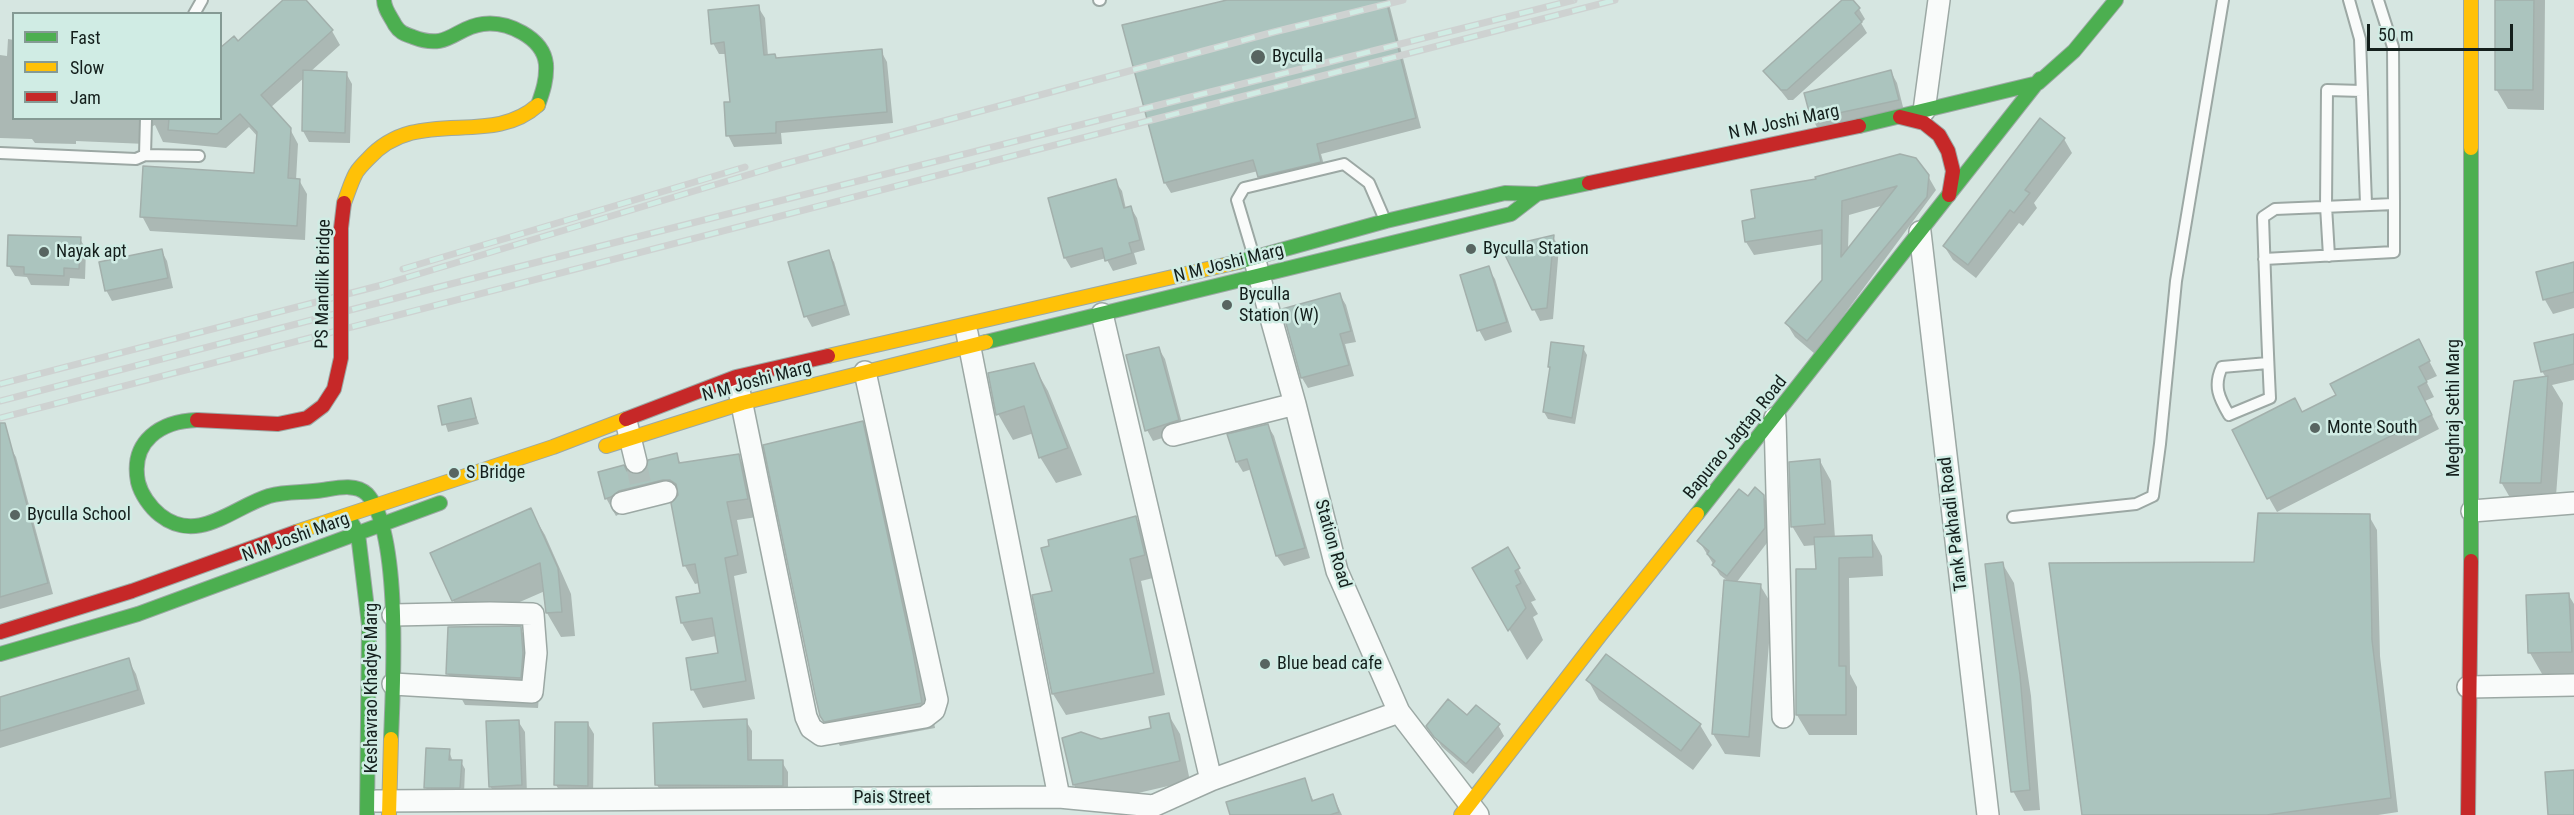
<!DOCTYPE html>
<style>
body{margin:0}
#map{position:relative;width:2574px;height:815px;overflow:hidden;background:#d6e6e1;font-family:"Roboto Condensed",sans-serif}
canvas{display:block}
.legend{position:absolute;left:12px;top:12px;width:210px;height:108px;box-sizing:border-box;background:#d0ece4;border:2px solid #859a94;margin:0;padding:8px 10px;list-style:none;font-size:18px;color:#141f1c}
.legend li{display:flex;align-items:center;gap:12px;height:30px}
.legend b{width:30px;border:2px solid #859a94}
.scale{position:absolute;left:2367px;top:24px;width:146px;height:27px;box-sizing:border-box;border:3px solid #141f1c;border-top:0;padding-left:8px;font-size:18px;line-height:21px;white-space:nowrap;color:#141f1c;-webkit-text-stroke:4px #d0ece4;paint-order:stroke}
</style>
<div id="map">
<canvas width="2574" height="815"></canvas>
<ul class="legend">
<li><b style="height:8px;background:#4caf50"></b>Fast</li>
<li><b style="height:8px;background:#ffc107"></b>Slow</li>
<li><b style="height:8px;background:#c62828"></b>Jam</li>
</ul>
<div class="scale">50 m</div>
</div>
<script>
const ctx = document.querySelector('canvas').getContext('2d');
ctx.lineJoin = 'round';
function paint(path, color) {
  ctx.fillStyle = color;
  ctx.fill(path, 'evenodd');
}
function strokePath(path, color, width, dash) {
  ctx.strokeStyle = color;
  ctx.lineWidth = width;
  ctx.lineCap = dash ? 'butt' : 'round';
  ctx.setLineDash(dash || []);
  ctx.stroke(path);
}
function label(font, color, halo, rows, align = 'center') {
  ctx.font = font + ' "Roboto Condensed",sans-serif';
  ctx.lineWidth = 5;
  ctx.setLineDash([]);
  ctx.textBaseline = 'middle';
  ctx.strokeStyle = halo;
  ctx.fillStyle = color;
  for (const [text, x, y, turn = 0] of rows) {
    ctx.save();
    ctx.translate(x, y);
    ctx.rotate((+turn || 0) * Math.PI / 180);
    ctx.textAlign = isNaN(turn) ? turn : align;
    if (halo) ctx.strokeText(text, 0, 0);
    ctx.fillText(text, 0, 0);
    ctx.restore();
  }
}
paint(new Path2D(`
 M285,0H304L332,31L340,45L310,72L346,73L352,84L350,143L309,142L303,131L305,77L270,108L290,129L298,144L296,180H299L307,194L305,240L150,231L142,216L255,175L258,137L249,127L226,148L163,142L155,125L147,129L146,144L76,141V144L35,143L32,139L0,138V55L7,56L8,39L14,40V118H220V47L224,44L226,46L238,43Z
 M1236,0H1388L1421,128L1321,154L1326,172L1265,187L1258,171L1171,193L1165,183L1124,26Z
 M1844,0H1851L1859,9L1865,19L1861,23L1867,33L1793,100H1788L1765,71Z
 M2497,0H2545L2544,110L2508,109L2496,89Z
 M758,7L765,18L768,56L777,60L881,51L887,62L893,123L781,133L782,144L734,147L728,135L732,104L727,54H719L713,43Z
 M1891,72L1897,83L1904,111L1818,129L1812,118Z
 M2064,139L2072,153L2034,203L2037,208L2023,226L2019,223L1976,278L1953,260L1944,246Z
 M1928,176L1936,190L1815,354L1795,337L1787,324L1823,280L1824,244L1754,255L1746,242L1743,222ZM1884,205L1848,250L1849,215Z
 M1115,181L1122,191L1126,209L1131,208L1137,218L1145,250L1134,253L1137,264L1113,271L1106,258L1071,268L1065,258Z
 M1553,237L1559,247L1553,319L1540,321L1506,254Z
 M80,239L86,249L85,279L70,278L69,286L31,285L27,277L15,276L9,266Z
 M161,250L167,261L173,288L112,301L106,290Z
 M828,252L834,262L850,315L812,327L806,316Z
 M2574,264V308L2553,314L2545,300L2538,273Z
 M1488,268L1495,279L1512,332L1485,341L1479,330Z
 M1340,295L1346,305L1356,342L1345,344L1354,376L1308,388L1302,378Z
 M2574,336V380L2552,385L2563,403L2555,509L2516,508L2501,482L2546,378L2542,371Z
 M1583,348L1587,355L1575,424L1548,419L1544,412L1551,370L1550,366Z
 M1159,349L1165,359L1184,431L1153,441L1147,430Z
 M2426,355L2437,376L2426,381L2434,397L2425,401L2439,429L2277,512L2269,498L2302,414Z
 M1033,365L1048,391L1082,475L1056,483L1040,457L1034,433L1013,440L998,414Z
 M470,399L479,424L448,432L440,407Z
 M862,423L877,448L927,678L935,728L840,746L823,719Z
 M1268,426L1274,436L1310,558L1284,566L1277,556L1252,469L1243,472L1237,462Z
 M10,447L16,457L53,594L0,609V449Z
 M676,455L681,464L738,456L749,474L757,517L737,520L747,573L734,576L755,699L703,708L693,690L688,659L719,654L716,636L692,641L682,623L678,598L701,594L699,583L695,584L685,566L673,504L679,497L629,508L616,516L606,498L600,473L623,467L626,472L639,476L646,472L650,461ZM637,484V488L612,494L611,491Z
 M1820,461L1831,481L1835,538L1871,536L1882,556L1883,576L1849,578L1850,674L1857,687V735H1809L1797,715L1818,571L1816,545L1804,546L1792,526Z
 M1763,496L1770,507V539L1736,583L1760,585L1772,605L1760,757L1725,754L1713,734L1729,582L1720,575L1699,541L1748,498Z
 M530,510L545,535L571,594L575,636L561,637L547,613L545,591L467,625L453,600Z
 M2369,516L2377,530L2380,656L2398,812L2378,815H2083L2255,563Z
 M1136,518L1148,540L1157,577L1141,581L1165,695L1066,715L1053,694L1054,592Z
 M1507,549L1536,600L1531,602L1538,614L1533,617L1543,640L1527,660L1474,568Z
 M2002,563L2014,583L2031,696L2040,810L2024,811L2013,791Z
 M2568,594L2574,604V678L2545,679L2530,653L2527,596Z
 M520,628L538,659L540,685L538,708L465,705L448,674Z
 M128,660L136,674L145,704L0,748V699Z
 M1588,680L1700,725L1712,745L1693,770L1599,700Z
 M1168,714L1180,734L1190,781L1086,805L1074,785L1064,739L1101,741L1153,729Z
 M1467,717L1498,725L1504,736L1473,774L1442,747L1428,726Z
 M518,721L525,732L527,796L497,797L490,786Z
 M746,721L752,731V761L782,762L788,772V796L663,795L657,785L655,724Z
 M588,724L594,734L593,796L562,795L556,785Z
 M449,751L453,762H461L465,769L464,794H430L426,788Z
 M1304,779L1314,802L1333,796L1342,815H1231Z`), '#0003');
const building = new Path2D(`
 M283,0H306L333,30L261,95L291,128L288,178L300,179L297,226L140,217L143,166L254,173L257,132L240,114L217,134L168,130L169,118H220V48L234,36L238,41Z
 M1227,0H1386L1416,118L1317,144L1321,162L1258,177L1253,160L1164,183L1122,25Z
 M1842,0H1853L1860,8L1855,13L1862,22L1787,90H1781L1763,71Z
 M2495,0H2534L2533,90H2495Z
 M759,5L764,55L775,54L776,58L882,49L887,112L776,122V133L726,136L724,102H730L724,42L711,44L708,10Z
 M303,70L347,72L345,133L302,131Z
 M1891,70L1899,100L1811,119L1804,93Z
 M2040,118L2065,138L2025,190L2030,193L2014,213L2010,210L1968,265L1943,246Z
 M1900,154L1916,158L1929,175L1927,197L1807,341L1785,323L1822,280V230L1745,242L1742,221L1755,218L1751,190L1816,179L1815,177ZM1897,186L1841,257L1842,201Z
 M1116,179L1124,208L1131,206L1140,240L1129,243L1132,253L1105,261L1102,248L1064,258L1048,198Z
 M8,235L81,237L79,269L64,268V276L24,274V267L7,266Z
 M1554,235L1547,308L1532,310L1504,253L1508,252L1507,246Z
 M162,249L168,278L105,291L99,262Z
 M829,250L845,305L804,317L788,262Z
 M2574,262V292L2543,300L2536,272Z
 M1489,266L1507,322L1477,331L1460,275Z
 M1340,293L1351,331L1340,334L1349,365L1301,378L1282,309Z
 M2574,334V364L2541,372L2534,343Z
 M2419,339L2430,361L2419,367L2427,382L2418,387L2432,415L2267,499L2232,430L2295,398L2302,412L2336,395L2330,384Z
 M1551,342L1584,346L1572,418L1543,412L1550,367H1548Z
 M1159,347L1179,420L1145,431L1126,355Z
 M1034,363L1068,448L1039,458L1024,406L996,415L988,373Z
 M2548,376L2541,483H2500L2514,381Z
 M471,398L476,418L442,425L438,406Z
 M863,421L913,652L922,703L824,722L820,716L815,695L763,445Z
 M0,423H5L48,583L0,597Z
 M1268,424L1305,548L1276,556L1247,459L1236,462L1227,434Z
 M677,453L679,463L739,454L748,499L727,502L738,555L725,558L746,681L691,690L686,658L718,653L712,618L681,623L676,597L700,593L695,564L683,566L671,503L678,495L676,484L670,480H663L619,491L611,497L605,499L598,472L624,465L627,471L638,474L645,471L648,460Z
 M1820,459L1825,524L1791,527L1789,462Z
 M1755,487L1764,495L1765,528L1727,576L1712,565L1715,561L1707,554L1709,551L1697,541L1739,489L1748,496Z
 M531,508L558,568L562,612L546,613L540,563L452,601L430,553Z
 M2258,513L2370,514L2372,640L2391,798L2267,815H2082L2049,563L2254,562Z
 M1136,516L1145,555L1130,559L1154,673L1052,694L1032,595L1052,591L1041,548L1049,546L1048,540Z
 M1872,535L1873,557L1839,558V666H1846V715H1796V569H1816L1814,537Z
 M1508,547L1520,568L1515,571L1521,583L1516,586L1526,608L1508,631L1472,568Z
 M2003,562L2020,675L2030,790L2011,792L1985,564Z
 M1724,580L1761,584L1749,737L1712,734Z
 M2569,593L2572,652L2528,653L2526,595Z
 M521,626L523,653L521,678L446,674L448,627Z
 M1606,654L1701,724L1681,751L1586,680Z
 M129,658L138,690L0,731V697Z
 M1448,699L1467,715L1476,705L1500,724L1466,764L1434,737L1426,726Z
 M1169,713L1180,761L1073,785L1062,738L1081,732L1101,739L1151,728L1149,717Z
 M747,719L748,760H783V786L655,785L653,723Z
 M519,720L522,785L489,787L486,721Z
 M555,722H588V786L554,785Z
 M426,748L450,749L449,760H462L460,788H424Z
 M2574,770V815H2548L2545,772Z
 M1305,778L1312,801L1333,794L1339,812L1330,815H1230L1226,802Z`);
paint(building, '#abc4be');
strokePath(building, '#a3b0ac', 1.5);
strokePath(new Path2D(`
 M636,462L642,491`), '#afbeba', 21, [21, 10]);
const lane = new Path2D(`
 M1099,0H1100
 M2349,0L2360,39L2366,204
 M2378,0L2393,47L2394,204
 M194,14L202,0
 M0,153L136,159L145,155L199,156
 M145,155L146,118
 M2329,256L2326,206L2327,90L2362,91
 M1254,257L1237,200L1244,188L1344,164L1369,183L1385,220
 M2264,259L2394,252V204L2275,209L2263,217C2265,277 2267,338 2270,398L2229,415C2219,398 2213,386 2222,367L2268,363
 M2013,517L2136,504L2153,496L2160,444L2176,281L2223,0`);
const street = new Path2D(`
 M1924,111L1939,0
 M1920,232L1988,815
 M1255,261L1295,404L1337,571L1399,712L1478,815
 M1102,314L1211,780
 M967,333L1059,797
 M739,390L806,717L811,728L821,735L925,717L934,710L937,700L865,372
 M1775,418L1783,717
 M627,425L636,462
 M1173,435L1295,404
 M622,503L666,492
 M2472,511L2574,503
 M393,684L532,692L536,653L533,614L490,613L393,615
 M2468,687L2574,685
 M376,801L1059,797L1153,806L1211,780L1399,712`);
const fast = new Path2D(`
 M384,0C384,9 391,17 395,25C400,33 405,34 413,37C449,51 455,27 483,24C507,21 543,37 546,64C547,79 543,91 538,105
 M1859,126L2038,83L2074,51L2116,0
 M2471,148V561
 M1238,262L1386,221L1505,193L1537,194L1589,183
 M986,342L1511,214L1537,194
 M197,420C161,421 130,441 138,482C141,494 150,507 160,515C198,545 233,507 269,496C287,491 305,493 323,490C336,488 356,483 367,494C402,532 393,686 391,739
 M1697,514L2040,79
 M350,520L358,534L369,625L367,815
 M0,654L138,614L440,503`);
const slow = new Path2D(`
 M2471,0V148
 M344,203C348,193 351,182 356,173C359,168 364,163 368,159C418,104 489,149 538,105
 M828,356L1238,262
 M606,446L742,403L986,342
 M296,532L553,447L626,419
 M389,815L391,739
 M1461,815L1601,634L1697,514`);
const jam = new Path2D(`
 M1900,117L1924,123L1939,135L1948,151L1953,171L1949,195
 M1589,183L1859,126
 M626,419L736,377L828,356
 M0,632L132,591L296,532
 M2468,815L2471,561`);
strokePath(lane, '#9ca8a4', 14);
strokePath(street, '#9ca8a4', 24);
strokePath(fast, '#9ca8a4', 16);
strokePath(slow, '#9ca8a4', 16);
strokePath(jam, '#9ca8a4', 16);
strokePath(lane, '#f9fbfa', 10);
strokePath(street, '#f9fbfa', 21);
strokePath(fast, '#4caf50', 14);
strokePath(slow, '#ffc107', 14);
strokePath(jam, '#c62828', 14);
const rail = new Path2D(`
 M403,269L745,167
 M0,384L382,285L784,164L1274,32L1403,0
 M0,401L431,289L1574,0
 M0,418L1615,0`);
strokePath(rail, '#ced2d1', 7);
strokePath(rail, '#d0ece4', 4.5, [14]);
const jamBridge = new Path2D(`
 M197,420L278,424L307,418L323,406L334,389L341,358V228L344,203`);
strokePath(jamBridge, '#9ca8a4', 16, []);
strokePath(jamBridge, '#c62828', 14);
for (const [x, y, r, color] of [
 [1258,57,8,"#586561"],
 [1471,249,6,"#586561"],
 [44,252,6,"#586561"],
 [1227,305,6,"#586561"],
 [2315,428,6,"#586561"],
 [454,473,6,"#586561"],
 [15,515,6,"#586561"],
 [1265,664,6,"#586561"]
]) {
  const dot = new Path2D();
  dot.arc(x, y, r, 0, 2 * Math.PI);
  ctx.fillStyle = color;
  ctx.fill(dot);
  strokePath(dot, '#d0ece4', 2);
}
label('18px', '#141f1c', '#d0ece4', [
 ["Byculla",1272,57],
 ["Byculla Station",1483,249],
 ["Nayak apt",56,252],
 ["Byculla",1239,295],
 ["Station (W)",1239,316],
 ["Monte South",2327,428],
 ["S Bridge",466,473],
 ["Byculla School",27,515],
 ["Blue bead cafe",1277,664]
], 'left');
label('18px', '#141f1c', '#d0ece4', [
 ["N M Joshi Marg",1784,123,-12],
 ["N M Joshi Marg",1229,264,-14],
 ["PS Mandlik Bridge",324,284,-89],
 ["N M Joshi Marg",757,382,-15],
 ["Meghraj Sethi Marg",2454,408,-90],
 ["Bapurao Jagtap Road",1736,438,-51],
 ["Tank Pakhadi Road",1954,524,-97],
 ["N M Joshi Marg",296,538,-20],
 ["Station Road",1332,544,74],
 ["Keshavrao Khadye Marg",372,688,-90],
 ["Pais Street",892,798]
]);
</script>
